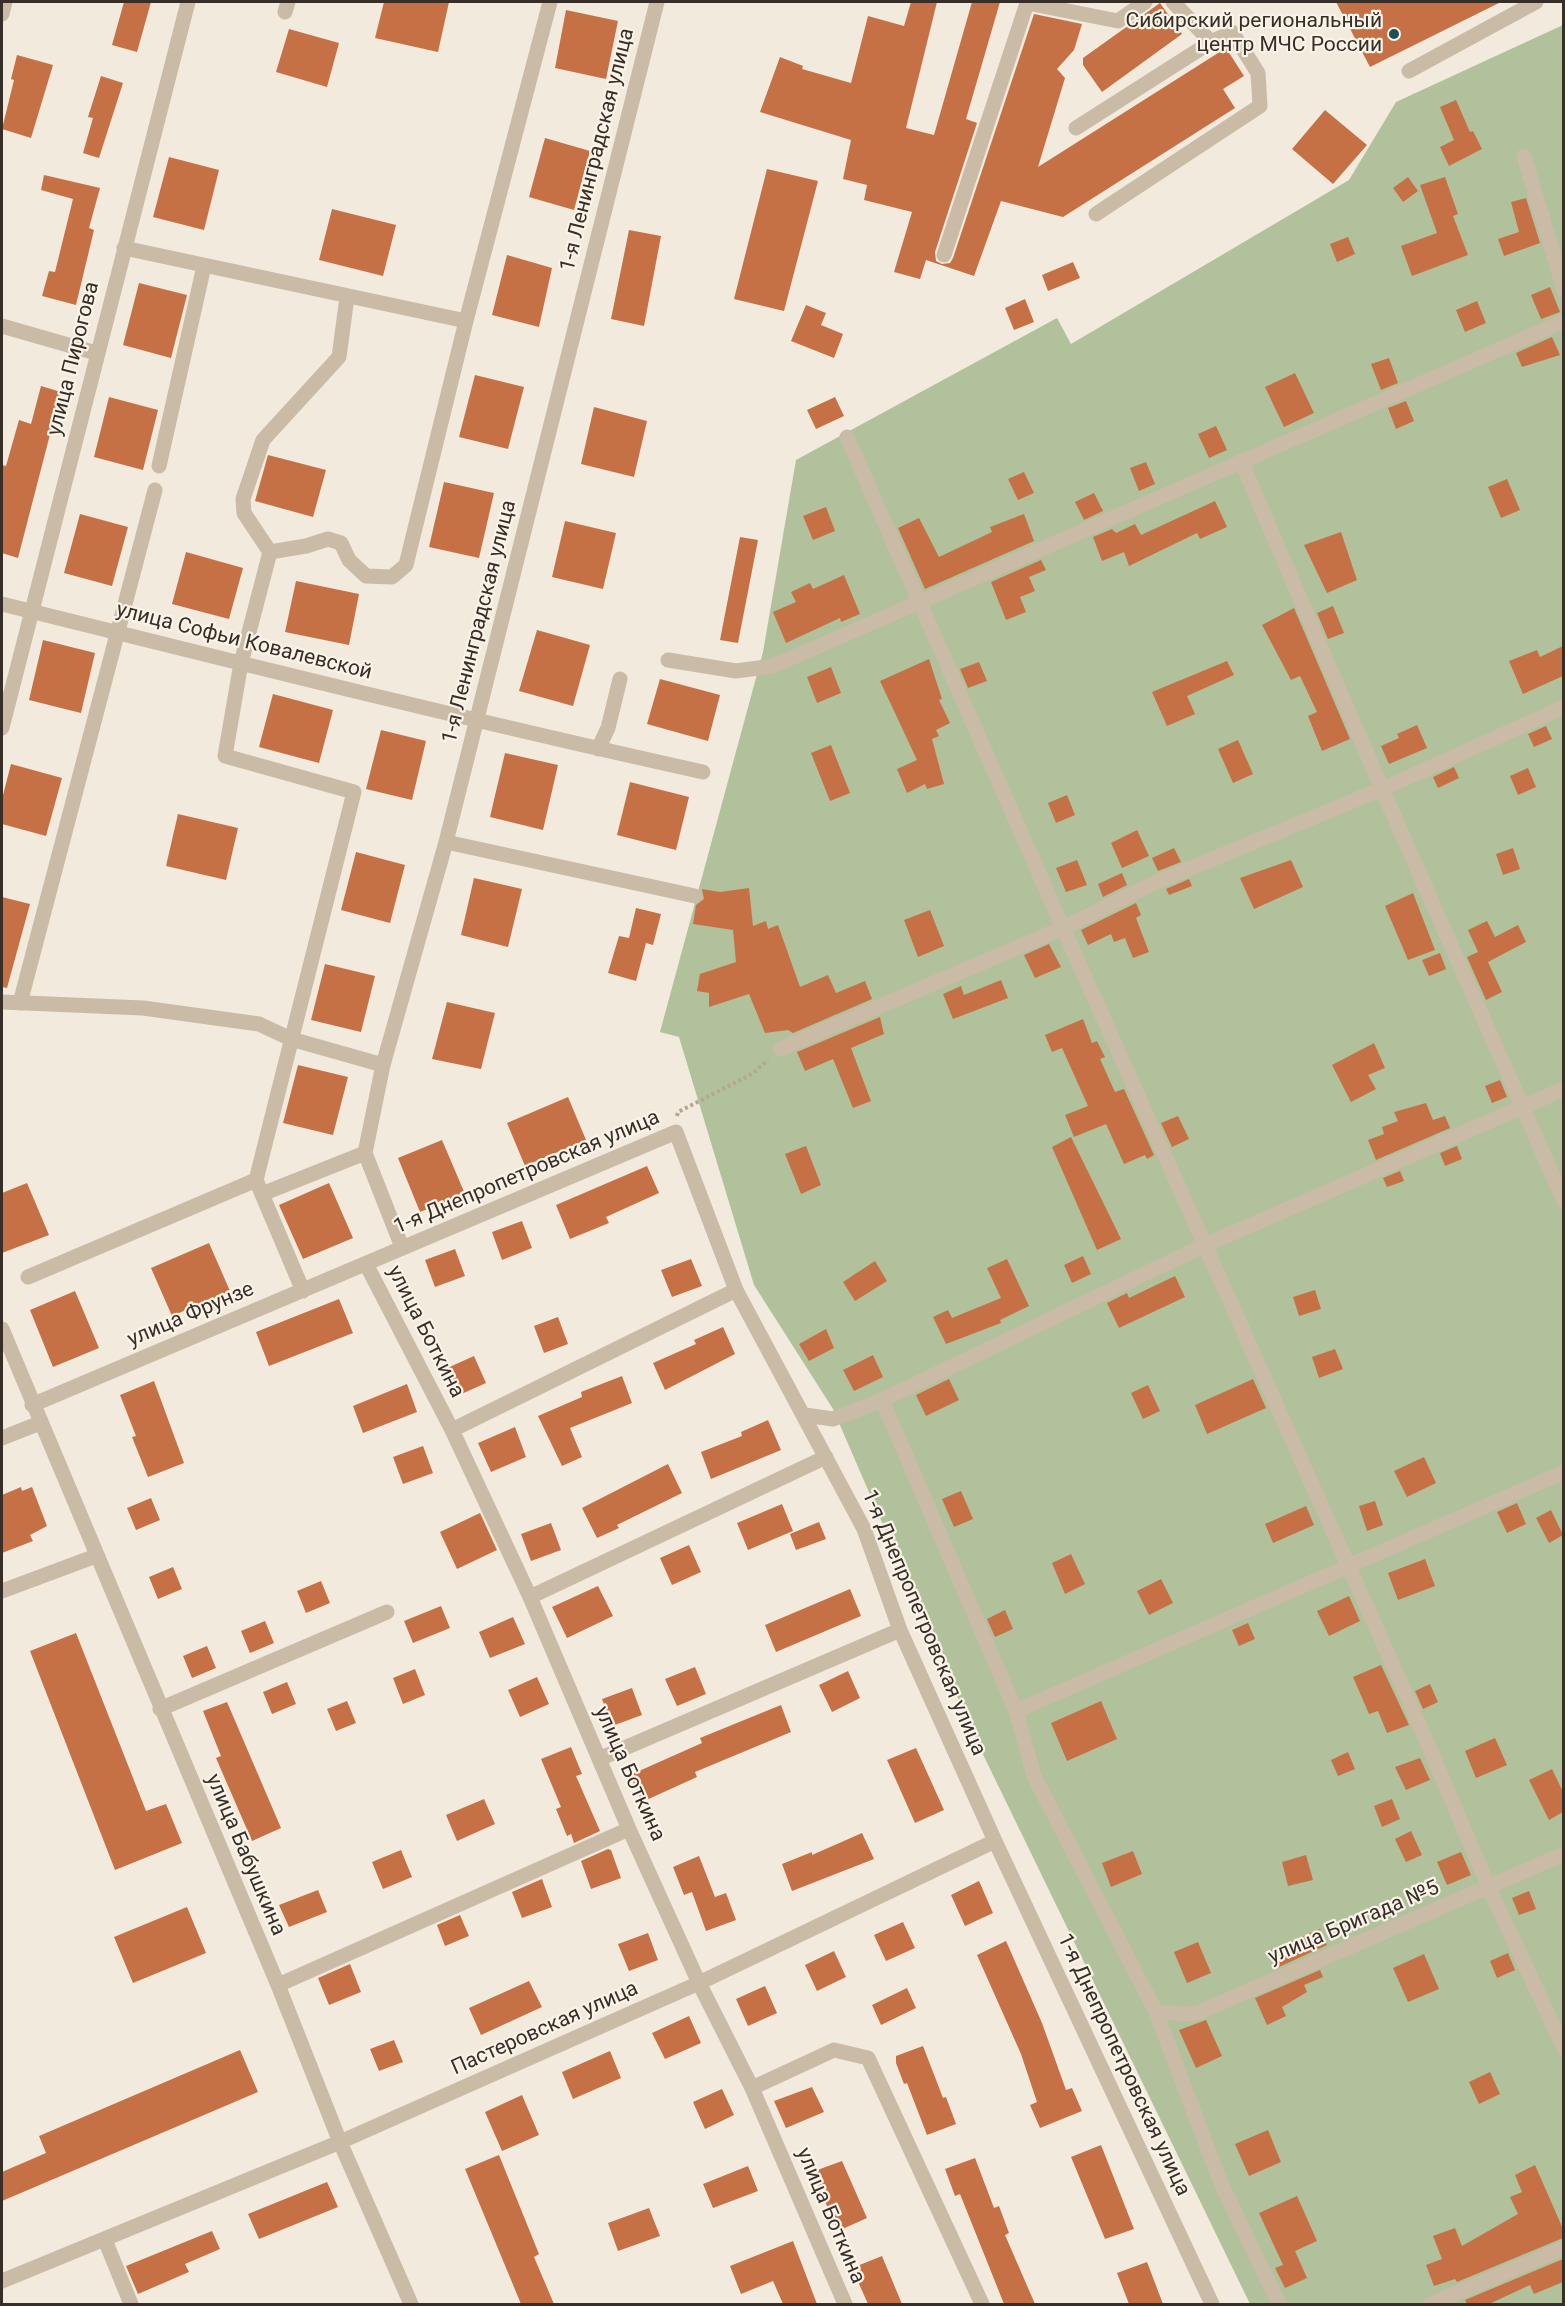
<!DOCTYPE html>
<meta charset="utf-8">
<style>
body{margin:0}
#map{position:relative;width:1565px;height:2306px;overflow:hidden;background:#f2eadc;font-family:Roboto,sans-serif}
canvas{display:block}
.frame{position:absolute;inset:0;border:3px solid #372e28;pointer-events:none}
</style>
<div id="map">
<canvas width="1565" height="2306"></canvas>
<div class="frame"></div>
</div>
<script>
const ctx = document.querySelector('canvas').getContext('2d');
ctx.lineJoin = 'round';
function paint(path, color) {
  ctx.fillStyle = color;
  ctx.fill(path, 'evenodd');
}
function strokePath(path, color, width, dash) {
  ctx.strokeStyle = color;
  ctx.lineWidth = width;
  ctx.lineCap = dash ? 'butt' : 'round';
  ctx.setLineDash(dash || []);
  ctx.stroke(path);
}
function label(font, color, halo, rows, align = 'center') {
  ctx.font = font + ' Roboto,sans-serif';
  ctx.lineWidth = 4.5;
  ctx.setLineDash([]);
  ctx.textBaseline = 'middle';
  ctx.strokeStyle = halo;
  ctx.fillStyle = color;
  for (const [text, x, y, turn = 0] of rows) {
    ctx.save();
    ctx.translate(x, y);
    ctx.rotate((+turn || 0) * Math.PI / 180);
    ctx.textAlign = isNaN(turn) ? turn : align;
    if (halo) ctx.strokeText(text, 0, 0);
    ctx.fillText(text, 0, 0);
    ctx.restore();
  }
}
paint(new Path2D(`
 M1563,25V2304H1250L977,1742L833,1409L754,1285L679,1037L660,1032L763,652L796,460L1057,318L1071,344L1349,180L1396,102Z`), '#b1c19b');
paint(new Path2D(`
 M124,2H151L137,52L112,45Z
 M384,2H449L438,52L375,38Z
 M911,2H937L906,128L934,135L972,2H1000L966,119L977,123L935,252L936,261L942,264L950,263L953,258L1034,14L1082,24L1074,50L1057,69L1065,78L1038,167L1226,48L1244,76L1223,89L1235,108L1063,217L1001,201L974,276L926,260L920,279L894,272L912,212L864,200L867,185L843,179L851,140L760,112L780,57L803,66L802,69L851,83L868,16L904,26Z
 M1336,2H1501L1370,67Z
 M1160,3L1182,34L1102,92L1083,65V58Z
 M566,10L618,21L606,79L555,68Z
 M289,29L339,43L327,87L276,72Z
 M17,55L53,65L31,138L2,129L14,80L11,79Z
 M101,76L123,83L99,158L83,153L93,118L88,117Z
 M1456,100L1470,132L1473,131L1482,149L1449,166L1440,147L1454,140L1440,107Z
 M1325,110L1367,145L1333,184L1292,149Z
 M545,138L590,151L574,210L529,197Z
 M169,157L219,170L204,230L153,217Z
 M767,169L818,181L784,311L734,299Z
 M44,175L100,188L89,228L94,230L76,305L42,296L49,271L55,272L73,199L41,190Z
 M1408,177L1418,191L1403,202L1393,188Z
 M1445,177L1458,214L1453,216L1468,255L1412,276L1401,246L1437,233L1420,185Z
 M1526,198L1540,243L1504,256L1498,239L1519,232L1511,202Z
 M332,209L396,225L383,276L319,260Z
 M629,230L661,236L644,326L611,319Z
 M1348,237L1355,254L1337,262L1330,244Z
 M507,255L552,268L539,327L492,315Z
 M1073,262L1080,278L1048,291L1042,275Z
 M139,283L187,295L171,358L123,345Z
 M1550,287L1560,312L1541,319L1531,295Z
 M1025,299L1034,322L1014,330L1005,308Z
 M1477,301L1486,323L1465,332L1456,310Z
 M806,305L826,313L821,325L843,334L834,358L791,341Z
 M1552,337L1560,355L1522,367L1516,353Z
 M1389,358L1398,383L1381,390L1371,364Z
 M1295,373L1314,413L1284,427L1265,387Z
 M475,375L524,387L508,449L459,437Z
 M41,386L61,392L18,558L2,553V465L6,466L19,420L31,424Z
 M109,397L158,410L143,470L94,457Z
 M835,397L844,416L816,429L807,410Z
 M1406,401L1414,421L1396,429L1388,408Z
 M594,407L647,421L634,477L581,464Z
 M1216,426L1227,450L1209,458L1198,434Z
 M268,455L326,470L313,517L255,501Z
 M1146,462L1155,484L1139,491L1130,468Z
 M1024,472L1034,493L1018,500L1008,479Z
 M1507,479L1520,510L1501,518L1488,487Z
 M444,482L494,493L479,558L429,547Z
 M1094,493L1103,511L1084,520L1075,502Z
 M1215,501L1227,527L1200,539L1197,533L1129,566L1124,552L1102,561L1093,537L1112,529L1116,533L1135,524L1141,535Z
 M826,507L835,531L813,540L803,516Z
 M80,514L128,527L112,586L64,573Z
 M1024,514L1034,541L925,589L898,528L919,518L939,557L992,532L990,527Z
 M565,521L616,533L603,589L552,577Z
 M1341,532L1357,580L1327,593L1304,545Z
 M740,537L758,540L738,643L720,640Z
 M186,552L243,568L229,619L172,604Z
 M1041,560L1046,570L1029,577L1035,591L1020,597L1026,612L1006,620L991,582Z
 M844,575L860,614L841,622L840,618L786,643L773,612L796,602L791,592L810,583L813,589Z
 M296,581L359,594L349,645L285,632Z
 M1333,606L1344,633L1328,639L1317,613Z
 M1294,608L1350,739L1322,751L1308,716L1317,712L1300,676L1291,680L1262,625Z
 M537,630L590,645L573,706L519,691Z
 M43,640L95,653L81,713L29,700Z
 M1563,646V676L1523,694L1509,661L1537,650L1540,657Z
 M929,659L942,699L939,700L950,723L936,730L939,736L932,739L944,784L927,789L925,784L907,793L897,769L917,760L880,681Z
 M1227,661L1234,675L1187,696L1195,714L1167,726L1152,692Z
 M979,662L987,681L968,688L960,669Z
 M831,667L841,693L817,703L807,677Z
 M660,679L720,695L708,741L647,724Z
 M273,694L333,710L319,763L259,747Z
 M1417,725L1427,748L1389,764L1381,746L1399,738L1397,734Z
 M1546,726L1552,739L1534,747L1528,734Z
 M381,730L426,741L412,800L366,789Z
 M1238,740L1253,774L1233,783L1218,749Z
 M831,745L850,793L830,801L811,753Z
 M505,753L558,765L543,830L490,817Z
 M11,764L62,778L46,836L2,824V799Z
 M1454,767L1459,778L1438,788L1433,777Z
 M1528,768L1536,787L1518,795L1510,776Z
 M630,782L689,797L676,850L617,835Z
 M1067,795L1075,815L1056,823L1048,803Z
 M178,814L238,828L226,880L166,866Z
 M1137,830L1149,856L1122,868L1111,843Z
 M1174,848L1181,862L1158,871L1152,858Z
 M1513,848L1520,869L1503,875L1496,854Z
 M356,852L405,865L390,923L341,910Z
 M1077,860L1087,885L1066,892L1056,868Z
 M1291,860L1303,887L1254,909L1240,878Z
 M1122,873L1127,885L1103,897L1098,884Z
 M474,878L522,889L508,947L461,935Z
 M1189,879L1192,886L1169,895L1166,889Z
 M749,888L753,926L766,921L768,929L778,925L800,987L828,975L836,993L865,981L872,999L793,1033L788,1030L765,1033L749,994L709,1007V993L697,991L700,974L736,962L733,930L693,924L696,905L704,899L702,889L720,892Z
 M1413,893L1435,950L1408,960L1385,906Z
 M2,897L30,904L7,988L2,987Z
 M1136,903L1141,915L1136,918L1149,952L1133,958L1125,938L1114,942L1111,934L1088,945L1081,930Z
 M636,908L661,914L653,945L646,943L636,981L608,973L619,936L629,938Z
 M930,910L944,946L918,957L904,920Z
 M1487,921L1495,937L1518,925L1526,942L1488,962L1502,992L1486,1000L1467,957L1478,952L1468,930Z
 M1049,944L1061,967L1035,978L1024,955Z
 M1440,953L1446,969L1429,976L1422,960Z
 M325,964L375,976L361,1032L311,1020Z
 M1001,980L1008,998L953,1019L943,994L961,986L964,995Z
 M447,1002L495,1013L481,1069L432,1059Z
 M880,1017L884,1034L851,1048L871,1101L853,1108L833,1059L805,1071L797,1052Z
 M1083,1019L1092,1043L1097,1041L1105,1057L1100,1059L1115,1092L1124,1089L1154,1155L1147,1159L1145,1155L1124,1164L1106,1124L1074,1137L1065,1115L1088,1106L1062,1048L1052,1052L1045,1035Z
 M1374,1043L1385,1068L1368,1075L1376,1089L1351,1102L1332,1065Z
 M298,1065L348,1077L333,1135L283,1123Z
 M1500,1080L1507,1097L1492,1103L1485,1086Z
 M568,1097L586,1140L525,1166L507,1123Z
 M1426,1103L1433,1120L1445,1116L1450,1128L1376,1160L1368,1140L1384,1134L1382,1127L1398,1121L1394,1112Z
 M1178,1116L1189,1139L1172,1147L1161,1123Z
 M1071,1137L1121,1239L1097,1250L1052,1147Z
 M442,1140L465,1194L420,1212L398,1158Z
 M806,1146L821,1185L801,1194L785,1154Z
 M1457,1146L1462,1159L1445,1166L1440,1153Z
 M647,1166L659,1193L606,1217L609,1223L570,1239L556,1205Z
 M1400,1171L1404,1181L1387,1187L1383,1178Z
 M27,1183L49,1235L2,1253V1193Z
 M329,1183L353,1238L303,1259L279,1205Z
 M522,1221L532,1248L502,1260L492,1232Z
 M209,1243L230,1291L172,1316L151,1268Z
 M455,1249L465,1276L435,1287L425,1260Z
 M1083,1256L1091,1274L1072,1283L1064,1265Z
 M691,1259L702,1286L672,1297L661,1270Z
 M1007,1259L1029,1306L1000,1320L1001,1323L946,1344L933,1317L948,1310L952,1318L1001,1298L987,1268Z
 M875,1261L887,1281L855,1301L843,1282Z
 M1175,1276L1185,1297L1119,1328L1107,1303L1127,1293L1129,1298Z
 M1315,1290L1321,1309L1299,1316L1293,1297Z
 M75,1291L99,1348L53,1367L30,1310Z
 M339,1299L353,1333L269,1366L256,1332Z
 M558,1317L568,1344L544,1353L534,1326Z
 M723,1327L735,1354L665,1390L653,1363L696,1344L694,1340Z
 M826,1329L834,1348L809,1361L799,1344Z
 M1335,1349L1343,1369L1319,1378L1312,1357Z
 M873,1355L883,1377L854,1391L843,1370Z
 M474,1356L486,1383L457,1396L445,1369Z
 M622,1376L632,1403L570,1428L582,1457L562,1466L538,1416L582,1397L581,1392Z
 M949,1379L959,1400L926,1416L916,1395Z
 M1253,1379L1266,1408L1207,1434L1195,1405Z
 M154,1381L184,1463L148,1477L132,1437L136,1436L120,1395Z
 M407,1384L417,1412L363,1433L353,1406Z
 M1148,1385L1160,1411L1143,1419L1131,1393Z
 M768,1420L781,1450L711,1479L701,1452L742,1436L741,1432Z
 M515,1427L526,1457L491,1472L478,1443Z
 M423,1446L433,1473L403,1484L393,1457Z
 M1424,1457L1436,1483L1407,1497L1394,1471Z
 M668,1464L682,1493L617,1525L619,1528L597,1538L582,1508Z
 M21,1487L22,1491L32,1487L47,1526L30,1535L33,1541L2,1553V1495Z
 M961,1491L973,1519L954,1527L942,1499Z
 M151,1498L160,1520L136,1530L127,1508Z
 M1375,1501L1383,1525L1367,1531L1359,1506Z
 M1517,1503L1526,1524L1507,1533L1497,1512Z
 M782,1504L793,1531L748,1550L737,1523Z
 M1306,1506L1314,1525L1273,1543L1265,1524Z
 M1551,1510L1563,1535L1549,1543L1536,1518Z
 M480,1513L497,1550L457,1569L440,1532Z
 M819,1522L826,1539L796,1550L790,1534Z
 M551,1523L561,1550L531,1561L521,1534Z
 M689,1545L701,1572L672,1585L660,1558Z
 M1071,1554L1085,1584L1065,1594L1052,1563Z
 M1425,1559L1435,1586L1398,1600L1388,1573Z
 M173,1567L182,1589L158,1599L149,1577Z
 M1161,1579L1173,1603L1149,1615L1137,1591Z
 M321,1581L330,1603L306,1613L297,1591Z
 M598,1586L613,1616L567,1638L552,1607Z
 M850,1589L861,1616L776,1652L765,1625Z
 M1349,1596L1360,1621L1329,1636L1317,1611Z
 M441,1606L450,1628L413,1643L404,1621Z
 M1005,1610L1013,1629L995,1637L987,1619Z
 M513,1617L525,1644L490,1658L479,1632Z
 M265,1621L274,1643L250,1653L241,1631Z
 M1248,1623L1255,1639L1239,1646L1232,1630Z
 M76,1633L146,1811L166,1804L182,1843L115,1870L30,1651Z
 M207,1646L216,1668L192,1678L183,1656Z
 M1381,1665L1409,1725L1387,1733L1378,1711L1369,1714L1353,1677Z
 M695,1667L706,1694L677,1706L665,1679Z
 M415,1669L425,1695L403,1704L393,1678Z
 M848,1671L860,1698L832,1712L819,1685Z
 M537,1677L549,1704L520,1717L508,1690Z
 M287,1682L296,1704L272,1714L263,1692Z
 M1430,1684L1438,1702L1423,1709L1415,1691Z
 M632,1688L642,1715L612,1726L602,1699Z
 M347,1701L356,1723L336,1731L327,1709Z
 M1101,1701L1117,1739L1067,1761L1051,1723Z
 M227,1702L281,1828L252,1841L216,1758L221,1756L203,1711Z
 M781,1705L791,1732L695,1772L697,1777L642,1802L630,1775L702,1743L700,1738Z
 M1495,1738L1507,1765L1476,1778L1465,1751Z
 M571,1747L582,1774L576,1776L600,1831L574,1843L571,1834L567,1836L556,1809L561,1807L541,1759Z
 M916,1748L944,1810L915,1823L887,1760Z
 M1348,1752L1355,1769L1338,1776L1331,1760Z
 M1420,1758L1430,1780L1406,1790L1395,1767Z
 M1552,1769L1563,1792V1812L1549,1820L1529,1780Z
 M484,1799L495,1824L457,1841L446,1815Z
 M1392,1799L1400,1819L1382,1827L1374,1806Z
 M1411,1831L1422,1855L1406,1862L1395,1839Z
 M862,1833L874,1859L792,1891L782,1864L812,1852V1855Z
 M608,1849L611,1850L621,1878L591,1889L581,1861Z
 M401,1850L412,1877L383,1889L372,1862Z
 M1133,1851L1142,1874L1111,1887L1102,1863Z
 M1461,1852L1471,1875L1447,1885L1437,1862Z
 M1306,1855L1313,1880L1288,1886L1282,1862Z
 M699,1856L715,1897L726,1893L736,1920L706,1931L692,1892L684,1895L673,1867Z
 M542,1879L552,1907L522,1918L512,1892Z
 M979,1881L993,1913L965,1926L951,1895Z
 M318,1890L327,1912L289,1927L279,1905Z
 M1529,1891L1536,1909L1519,1915L1512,1898Z
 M187,1907L206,1953L133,1983L114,1937Z
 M460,1915L469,1936L445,1946L437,1925Z
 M903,1922L915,1948L886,1961L874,1935Z
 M1320,1929L1327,1945L1279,1967L1271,1950Z
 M648,1933L658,1960L629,1971L618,1944Z
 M1006,1941L1042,2023L1066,2090L1072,2088L1082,2111L1040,2128L1030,2105L1037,2102L1021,2054L977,1955Z
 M1198,1942L1211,1973L1187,1983L1174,1952Z
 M834,1951L846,1977L817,1991L805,1965Z
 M1508,1953L1515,1970L1497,1978L1490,1961Z
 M1424,1954L1439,1989L1408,2002L1393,1968Z
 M350,1964L361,1992L329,2005L318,1978Z
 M1320,1970L1323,1977L1304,1985L1307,1992L1282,2007L1286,2016L1267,2025L1255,1998Z
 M529,1981L542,2007L481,2035L469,2008Z
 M765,1986L777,2013L748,2026L736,1999Z
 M907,1988L916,2008L881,2025L872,2005Z
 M689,2016L701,2043L665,2059L652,2033Z
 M1206,2020L1222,2056L1196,2068L1179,2030Z
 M394,2040L403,2062L379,2071L370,2049Z
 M923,2046L943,2098L946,2097L956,2124L927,2135L907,2083L904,2084L896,2063V2056Z
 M240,2050L258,2092L2,2201V2172L46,2153L39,2136Z
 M610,2051L621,2078L573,2099L562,2072Z
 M1490,2072L1500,2094L1479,2104L1469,2082Z
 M812,2087L824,2112L786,2128L774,2101Z
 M722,2089L734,2115L705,2129L693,2102Z
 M522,2095L539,2135L502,2151L485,2112Z
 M1268,2130L1281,2162L1249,2176L1235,2144Z
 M1101,2145L1134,2229L1105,2239L1071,2157Z
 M499,2155L539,2254L534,2257L554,2304H521L465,2169Z
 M975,2158L994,2208L999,2206L1009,2233L1005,2235L1035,2304H1004L960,2194L955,2196L945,2169Z
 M842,2161L867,2218L838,2231L812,2172Z
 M1535,2165L1563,2229V2238L1457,2282L1455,2279L1434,2286L1426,2265L1442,2259L1433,2236L1455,2228L1462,2246L1518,2214L1510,2197L1522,2192L1515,2175Z
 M748,2166L758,2191L713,2208L703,2184Z
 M327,2182L338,2207L259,2239L248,2214Z
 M1297,2196L1317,2241L1295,2251L1307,2278L1285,2288L1275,2268L1283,2265L1259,2213Z
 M649,2208L660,2236L618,2251L608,2223Z
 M212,2231L220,2249L185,2264L189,2272L138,2294L126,2266Z
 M793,2241L817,2304H783L773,2281L741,2294L730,2266Z
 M882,2256L902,2304H868L852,2268Z
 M1563,2259V2282L1534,2294L1530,2285L1489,2304H1467L1465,2300Z
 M1147,2262L1163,2304H1129L1117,2273Z`), '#c67145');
strokePath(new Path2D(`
 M677,1116L678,1112L752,1074L768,1060`), '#b6a592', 4, [3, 3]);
strokePath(new Path2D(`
 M285,12L288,2
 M2,14L5,2
 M1409,71L1536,2
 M1076,128L1211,42
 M1524,156L1564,290
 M1096,214L1260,106L1258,73L1232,32L1211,42L1173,2
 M124,248L466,321
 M944,255L1027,3L1118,21L1145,2
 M2,326L96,353
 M847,437L1063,928L1421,1728L1489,1888L1564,2048
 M1241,461L1382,789L1564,1201
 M159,466L204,266
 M270,552L244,513L243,499L263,440L339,357L347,297
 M2,604C235,662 468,720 703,772
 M668,660L736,671L773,666L1564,321
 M2,728L188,2
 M598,749L608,728L620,679
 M446,842L695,896
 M2,1002L143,1008L259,1024L291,1039L383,1065
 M20,1003L155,490
 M780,1049L1063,928L1150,885L1382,789L1564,707
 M402,1247L365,1153L383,1065L446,842L657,2
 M366,1264L452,1430L530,1597L629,1829L699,1983L752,2088L845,2304
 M28,1277L256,1180L262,1194L365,1153
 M303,1291L256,1180L354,792L225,756L241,663L270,552L306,546L328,539L341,543L349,560L366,576L392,577L406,565L466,321L550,2
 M2,1329L278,1985L340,2142L411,2304
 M882,1400L1016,1711L1034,1776L1156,2012L1220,2181L1279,2304
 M32,1405L676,1132L736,1290L864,1529L900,1630L995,1841L1212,2304
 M805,1415L833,1419L882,1400L1205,1245L1564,1089
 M452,1430L736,1290
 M2,1438L40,1423
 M2,1591L96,1556
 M530,1597L826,1457
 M160,1709L387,1612
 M1016,1711L1564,1472
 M599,1759L900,1630
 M278,1985L629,1829
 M1156,2012L1195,2014L1564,1854
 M752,2088L834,2050L868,2058L982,2304
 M105,2240L131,2304
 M2,2281L340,2142L699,1983L995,1841
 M1431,2304L1564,2248`), '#cabba7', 15);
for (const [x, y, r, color] of [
 [1394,34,6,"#1d4f58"]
]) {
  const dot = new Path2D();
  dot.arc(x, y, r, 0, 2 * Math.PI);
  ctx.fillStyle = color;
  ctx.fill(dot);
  strokePath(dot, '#faf3e8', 2);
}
label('21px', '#372e28', '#faf3e8', [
 ["Сибирский региональный",1382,22],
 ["центр МЧС России",1382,46]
], 'right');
label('21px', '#372e28', '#faf3e8', [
 ["1-я Ленинградская улица",598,150,-76],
 ["улица Пирогова",74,359,-76],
 ["1-я Ленинградская улица",480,622,-76],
 ["улица Софьи Ковалевской",244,642,14],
 ["1-я Днепропетровская улица",527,1173,-23],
 ["улица Фрунзе",191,1315,-23],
 ["улица Боткина",425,1332,63],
 ["1-я Днепропетровская улица",923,1623,67],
 ["улица Боткина",629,1774,66],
 ["улица Бабушкина",245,1855,67],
 ["улица Бригада №5",1354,1923,-23],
 ["Пастеровская улица",545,2029,-24],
 ["1-я Днепропетровская улица",1123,2065,65],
 ["улица Боткина",830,2216,67]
]);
</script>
